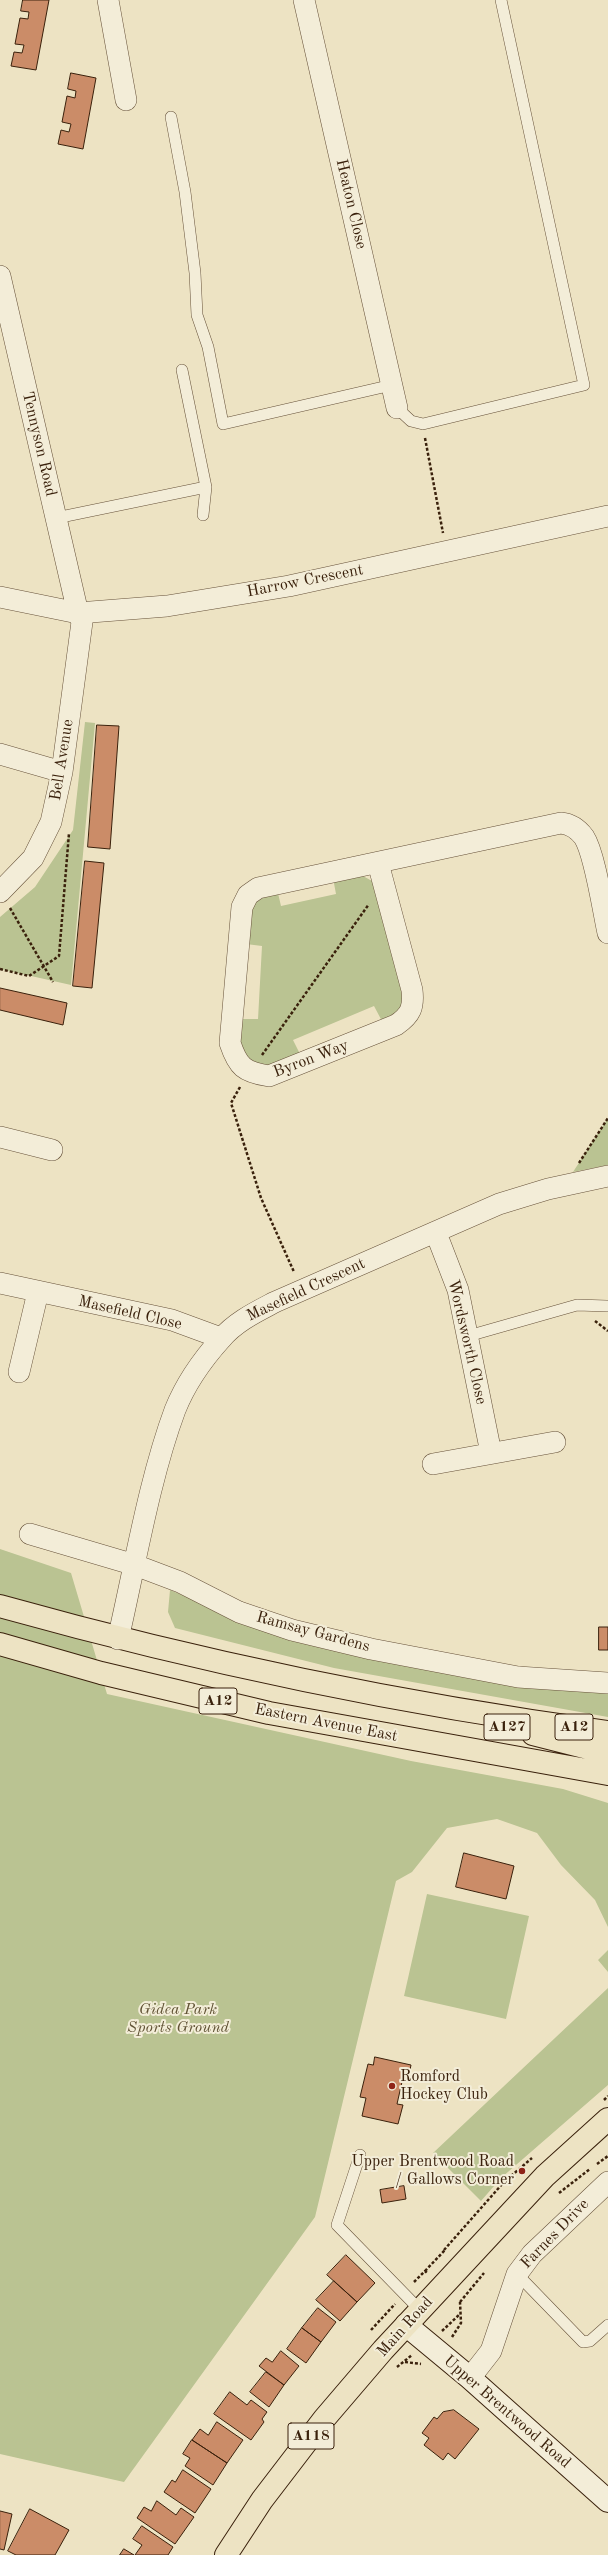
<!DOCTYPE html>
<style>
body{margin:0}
canvas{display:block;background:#ede3c3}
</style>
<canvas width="608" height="2555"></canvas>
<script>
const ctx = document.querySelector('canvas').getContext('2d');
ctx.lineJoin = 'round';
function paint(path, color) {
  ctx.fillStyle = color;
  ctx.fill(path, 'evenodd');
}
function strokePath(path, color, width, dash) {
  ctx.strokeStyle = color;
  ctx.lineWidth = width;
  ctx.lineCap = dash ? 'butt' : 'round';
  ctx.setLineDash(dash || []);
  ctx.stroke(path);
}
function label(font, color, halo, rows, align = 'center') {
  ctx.font = font + ' "Old Standard TT",serif';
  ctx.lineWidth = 4;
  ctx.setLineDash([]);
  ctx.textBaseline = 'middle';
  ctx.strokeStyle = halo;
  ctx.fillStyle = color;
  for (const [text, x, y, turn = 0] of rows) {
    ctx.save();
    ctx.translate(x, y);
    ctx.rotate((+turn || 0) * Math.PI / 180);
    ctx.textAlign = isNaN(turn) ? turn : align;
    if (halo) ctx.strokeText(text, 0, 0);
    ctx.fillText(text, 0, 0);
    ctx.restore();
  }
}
paint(new Path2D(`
 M85,722L95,723L71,985L0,969V917L35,887L73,830Z
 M363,876L372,881L404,986L405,1001L400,1014L383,1023L374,1006L293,1040L301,1056L278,1066H254L239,1049V1019H258L262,946L246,944L253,900L277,889L281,906L336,894L333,878Z
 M608,1118V1165L573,1172Z
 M0,1549L71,1573L107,1694L411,1761L563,1789L608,1803V1927L595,1900L561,1865L537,1833L497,1819L447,1828L412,1872L396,1881L315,2217L124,2482L0,2454Z
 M170,1590L271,1631L608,1692V1717L334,1668L175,1628L168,1612Z
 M427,1894L529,1916L506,2019L404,1996Z
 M608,1950V1972L598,1960Z
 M608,1988V2085L501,2178L481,2201L433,2153Z`), '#bac392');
const building = new Path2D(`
 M23,0H49L36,70L11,66L14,52L22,53L24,45L15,44L20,18L28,19L29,12L21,11Z
 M71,73L96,78L83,149L58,144L61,130L69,132L71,124L62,122L67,96L75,98L76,91L68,89Z
 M97,725L119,726L110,849L88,847Z
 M85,861L104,863L92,988L73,986Z
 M0,988L67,1003L63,1025L0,1010Z
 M599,1627H608V1650H599Z
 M464,1853L514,1866L506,1899L456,1887Z
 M375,2057L411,2065L409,2075L404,2073L397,2104L403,2105L398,2124L362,2116L366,2098L360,2097L368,2064L373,2065Z
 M404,2186L406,2199L382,2203L380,2190Z
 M346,2255L375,2283L357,2302L327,2275Z
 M334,2281L357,2302L340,2321L316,2300Z
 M318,2308L336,2322L321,2342L302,2328Z
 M302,2328L321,2342L306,2363L287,2349Z
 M281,2351L299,2366L284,2385L259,2366L266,2358L272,2362Z
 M266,2372L284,2385L269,2407L250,2392Z
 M230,2392L247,2405L251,2400L267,2412L262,2419L264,2422L251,2440L214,2414Z
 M454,2410L479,2429L455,2459L448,2453L443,2460L424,2445L429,2438L422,2433L434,2417L437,2419L443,2412Z
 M217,2422L243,2440L227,2463L192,2440L200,2429L208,2435Z
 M192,2440L227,2463L213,2485L185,2466L190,2458L183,2454Z
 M183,2470L211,2489L195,2513L164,2492L172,2480L175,2482Z
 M157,2501L176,2515L181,2508L194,2517L175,2544L137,2518L144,2507L151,2511Z
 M30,2509L69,2530L55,2555H16L8,2551Z
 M0,2511L12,2514L4,2550L0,2549Z
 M142,2526L173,2547L168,2555H135L142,2545L133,2539Z
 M124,2549L134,2555H120Z`);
paint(building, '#cb8c68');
strokePath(building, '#3a210c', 1);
const lane = new Path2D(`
 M171,117L185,192L195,273L197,315L208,347L223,424L392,385
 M397,408L411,421L423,424L584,385L501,0
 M203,515L206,487
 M56,518L206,487L182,370
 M468,1336L577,1305L607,1306
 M360,2155L337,2225L420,2310
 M517,2274L583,2342L590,2341L608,2325`);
const street = new Path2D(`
 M108,0L126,100
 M304,0L397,408
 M0,276L78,613L82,622L62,772L51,822L33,858L0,892
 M0,597L78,613L167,606L289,586L608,516
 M0,754L62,772
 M378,863L412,990C414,1007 411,1015 396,1025L269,1076C244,1072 238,1067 230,1043L242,907L248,895L258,888L561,823C571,824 578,829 584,837C595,854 603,911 608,933
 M0,1137L52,1150
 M436,1233L458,1290L491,1453
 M0,1283L172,1320L221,1338
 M19,1372L38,1292
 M433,1464L555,1442
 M30,1534L135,1565L180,1582L239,1612L292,1630L371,1649L518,1677L608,1683
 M118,1639C135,1566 149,1480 175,1410C185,1385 203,1359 221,1339C235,1322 256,1312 275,1302L499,1204L548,1189L608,1176
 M470,2378L491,2351L517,2274L532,2254L608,2182`);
const secondary = new Path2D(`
 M406,2325L470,2378L608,2501`);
const primary = new Path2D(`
 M226,2555L262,2500L324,2419L383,2350L545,2176L608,2119`);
const highway = new Path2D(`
 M0,1606C200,1662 402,1704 608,1732
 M0,1644L101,1673L269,1713L608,1774
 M533,1734L608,1753`);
strokePath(lane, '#67523a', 12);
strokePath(street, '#67523a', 22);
strokePath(secondary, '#3a210c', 24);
strokePath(primary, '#3a210c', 24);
strokePath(highway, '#3a210c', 24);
strokePath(new Path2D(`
 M425,438L443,533
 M10,908L53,982
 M0,969L29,976L59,956L69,833
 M262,1055L369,904
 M240,1087L231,1103L261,1198L294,1272
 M579,1163L608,1118
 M595,1321L608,1331
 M604,2100L608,2096
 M597,2164L608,2156
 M559,2193L590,2169
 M444,2250L504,2182L532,2158
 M425,2271L445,2250
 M414,2282L425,2271L427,2273
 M460,2302L484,2273
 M371,2330L395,2304
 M442,2331L460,2314
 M452,2337L461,2323L460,2302
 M405,2362L421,2364
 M397,2367L412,2355`), '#3a210c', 2.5, [3, 2]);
strokePath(lane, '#f3edd8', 11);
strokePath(street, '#f3edd8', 21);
strokePath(secondary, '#f3edd8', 22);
strokePath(primary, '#ede3c3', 22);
strokePath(highway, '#ede3c3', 22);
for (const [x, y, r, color] of [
 [392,2086,4,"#8f2418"],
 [522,2171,4,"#8f2418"]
]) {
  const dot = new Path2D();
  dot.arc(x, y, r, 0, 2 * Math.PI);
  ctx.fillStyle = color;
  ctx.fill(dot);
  strokePath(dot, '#f3edd8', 1.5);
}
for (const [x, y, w] of [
 [218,1701,38],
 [507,1727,46],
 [574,1727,38],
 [311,2436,46]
]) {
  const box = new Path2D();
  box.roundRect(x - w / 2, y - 13, w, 26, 3);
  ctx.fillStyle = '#f3edd8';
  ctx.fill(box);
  strokePath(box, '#3a210c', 1);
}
label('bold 15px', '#3a210c', null, [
 ["A12",218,1701],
 ["A127",507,1727],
 ["A12",574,1727],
 ["A118",311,2436]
]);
label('16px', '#3a210c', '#f3edd8', [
 ["Heaton Close",351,204,77],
 ["Tennyson Road",39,444,77],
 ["Harrow Crescent",305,581,-11],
 ["Bell Avenue",62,760,-81],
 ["Byron Way",311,1059,-21],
 ["Masefield Crescent",306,1290,-25],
 ["Masefield Close",130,1313,13],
 ["Wordsworth Close",467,1342,77],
 ["Ramsay Gardens",313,1632,15],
 ["Eastern Avenue East",326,1723,11],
 ["Farnes Drive",555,2234,-46],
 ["Main Road",405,2327,-48],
 ["Upper Brentwood Road",507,2412,41]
]);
label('italic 16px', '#605234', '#f3edd8', [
 ["Gidea Park",178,2010],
 ["Sports Ground",178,2028]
]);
label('16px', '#3a210c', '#f3edd8', [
 ["Romford",400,2077],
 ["Hockey Club",400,2095],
 ["Upper Brentwood Road",514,2162,"right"],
 ["/ Gallows Corner",514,2180,"right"]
], 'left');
</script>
